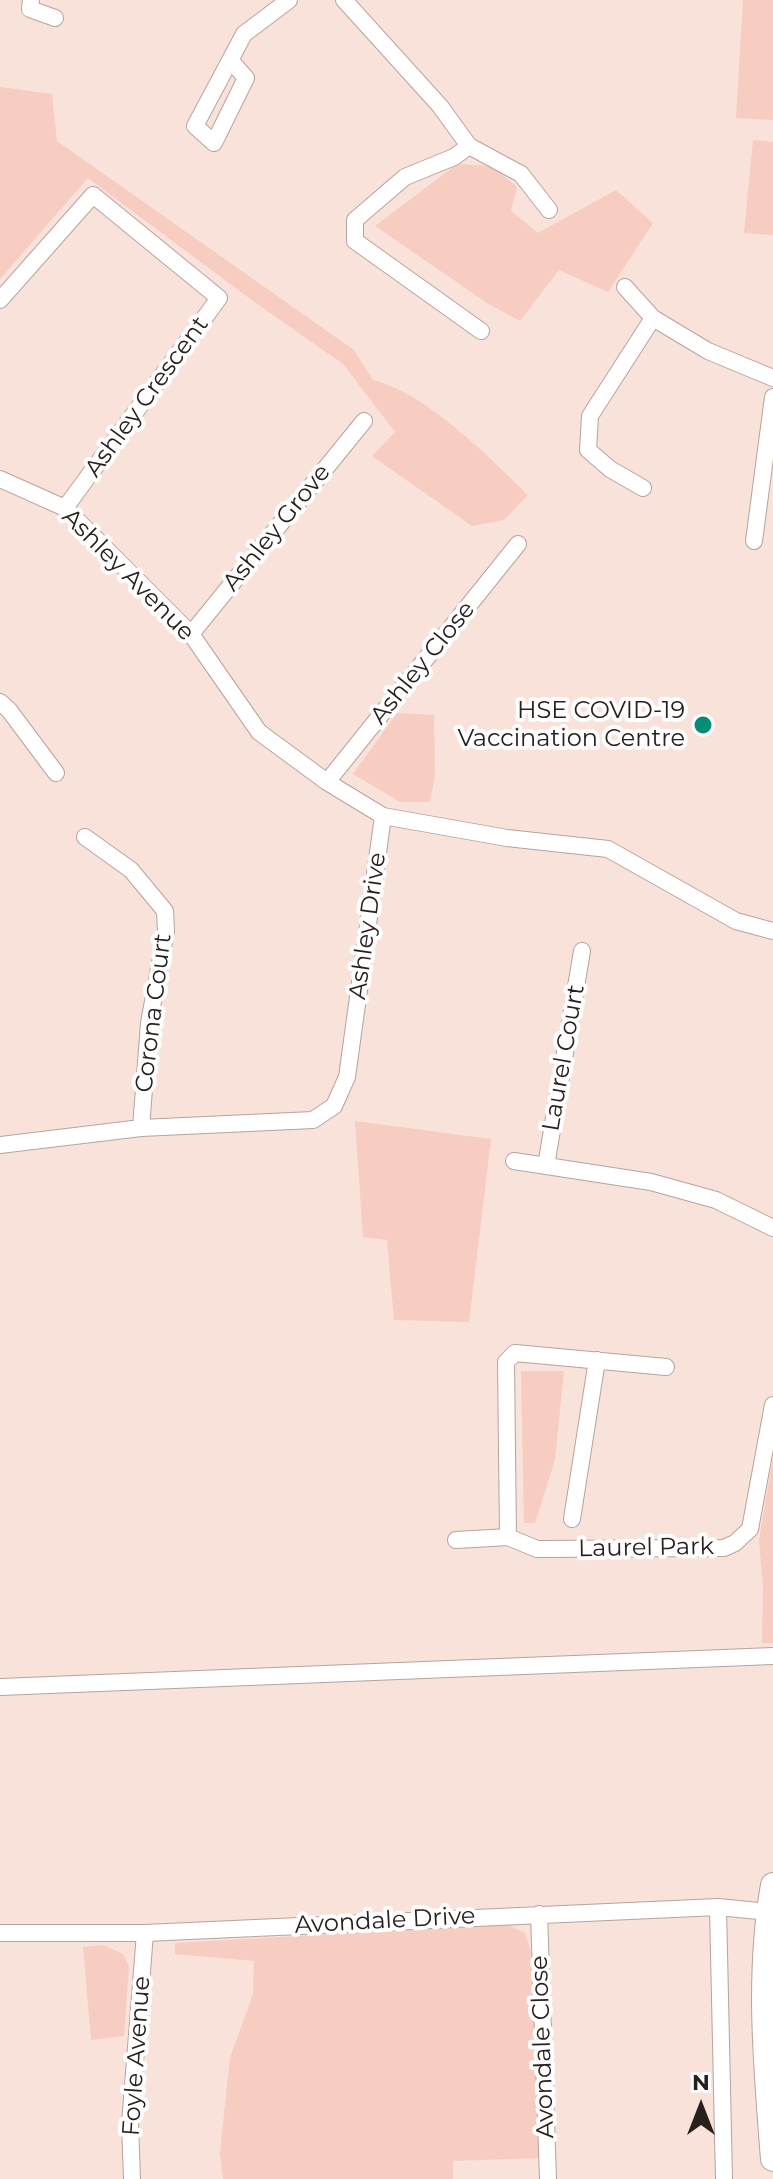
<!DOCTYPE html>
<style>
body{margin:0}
#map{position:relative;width:773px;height:2179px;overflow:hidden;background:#f8e2da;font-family:Montserrat,sans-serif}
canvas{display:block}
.north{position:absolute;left:661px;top:2067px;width:80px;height:80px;-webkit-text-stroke:6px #fff;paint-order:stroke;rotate:0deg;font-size:22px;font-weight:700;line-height:32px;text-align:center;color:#28201d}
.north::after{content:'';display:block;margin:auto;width:28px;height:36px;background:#28201d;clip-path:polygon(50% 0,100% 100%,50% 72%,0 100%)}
</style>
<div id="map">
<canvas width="773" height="2179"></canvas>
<div class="north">N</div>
</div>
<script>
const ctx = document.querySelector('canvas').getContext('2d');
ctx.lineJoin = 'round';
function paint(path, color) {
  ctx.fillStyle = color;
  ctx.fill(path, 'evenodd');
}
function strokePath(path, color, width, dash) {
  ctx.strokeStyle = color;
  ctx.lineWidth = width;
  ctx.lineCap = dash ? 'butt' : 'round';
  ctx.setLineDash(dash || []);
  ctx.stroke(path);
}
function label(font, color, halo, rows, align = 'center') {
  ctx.font = font + ' Montserrat,sans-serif';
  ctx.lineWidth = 8;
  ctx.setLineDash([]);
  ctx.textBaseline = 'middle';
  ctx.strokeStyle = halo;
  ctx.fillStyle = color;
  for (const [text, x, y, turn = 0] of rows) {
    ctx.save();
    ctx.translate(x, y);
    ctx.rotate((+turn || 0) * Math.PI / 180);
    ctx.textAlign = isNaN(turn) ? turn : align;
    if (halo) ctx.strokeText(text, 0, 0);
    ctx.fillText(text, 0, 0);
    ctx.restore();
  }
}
paint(new Path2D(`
 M743,0H773V120L736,118Z
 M0,87L52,94L57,141L354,350L373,380C427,394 488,456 528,495L504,520L472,526L372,456L395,432L343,364L253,301L88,178L0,279Z
 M753,140L773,142V235L744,233Z
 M457,164L492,166L517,187L511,211L538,233L616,190L653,223L608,292L559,270L520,321L487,303L375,226Z
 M397,713L434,715L435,775L430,802H400L353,774Z
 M355,1121L491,1139L469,1322L394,1320L387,1240L363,1237Z
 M521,1371H564L555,1460L535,1523H524Z
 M773,1457V1643H762L763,1586L759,1540Z
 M506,1924L525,1933L532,1954L539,2158L453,2161V2179H223L220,2153L230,2058L253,1994L254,1961L175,1954V1943Z
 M103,1945L123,1954L129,1966L124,2036L91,2040L83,1947Z`), '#f6cdc0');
const street = new Path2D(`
 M31,0L30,9L55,18
 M344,0L440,106L469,146L454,157L405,177L355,220V241L481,331
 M230,60L246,78L214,143L195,126L244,34L289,0
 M469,146L521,174L549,210
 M625,287L653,318
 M0,300L93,195L219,298L65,508
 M0,479L65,508L191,634L259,732L327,782L383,816L507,838L608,849L736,921L773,931
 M643,488L610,469L588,450L590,416L653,318L708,351L773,378
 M754,541L773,397
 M191,634L364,421
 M0,702L9,710L56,773
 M327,782L518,544
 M85,837L131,870L165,911L166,931L149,1023L141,1128
 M0,1145L141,1128L313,1120L334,1106L347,1077L383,816
 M514,1161L651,1182L716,1200L773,1228
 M546,1166L582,951
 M666,1367L515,1353L506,1362L508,1537L537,1549L724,1548L735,1543L750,1529L773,1405
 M572,1519L597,1360
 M456,1540L508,1537
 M0,1687L773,1656
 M718,1907L724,2179
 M539,1914L548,2179
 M0,1933H145L718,1907L769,1912
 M132,2179L130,2124L145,1933`);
const secondary = new Path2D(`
 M773,1885C757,1976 766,2068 773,2159`);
strokePath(street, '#b8a39c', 18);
strokePath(secondary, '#b8a39c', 26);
strokePath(street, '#fff', 16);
strokePath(secondary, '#fff', 24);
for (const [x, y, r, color] of [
 [703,725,10,"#038d76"]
]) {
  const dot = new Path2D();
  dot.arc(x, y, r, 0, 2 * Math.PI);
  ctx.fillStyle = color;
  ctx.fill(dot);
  strokePath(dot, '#fff', 3);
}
label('24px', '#28201d', '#fff', [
 ["Ashley Crescent",147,397,-54],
 ["Ashley Grove",277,528,-51],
 ["Ashley Avenue",128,575,45],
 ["Ashley Close",423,663,-51],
 ["Ashley Drive",368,926,-82],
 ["Corona Court",154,1013,-83],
 ["Laurel Court",564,1058,-80],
 ["Laurel Park",646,1548,-1],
 ["Avondale Drive",385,1921,-3],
 ["Avondale Close",543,2047,-92],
 ["Foyle Avenue",137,2056,-86]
]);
label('24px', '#28201d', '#fff', [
 ["HSE COVID-19",685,711],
 ["Vaccination Centre",685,739]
], 'right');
</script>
